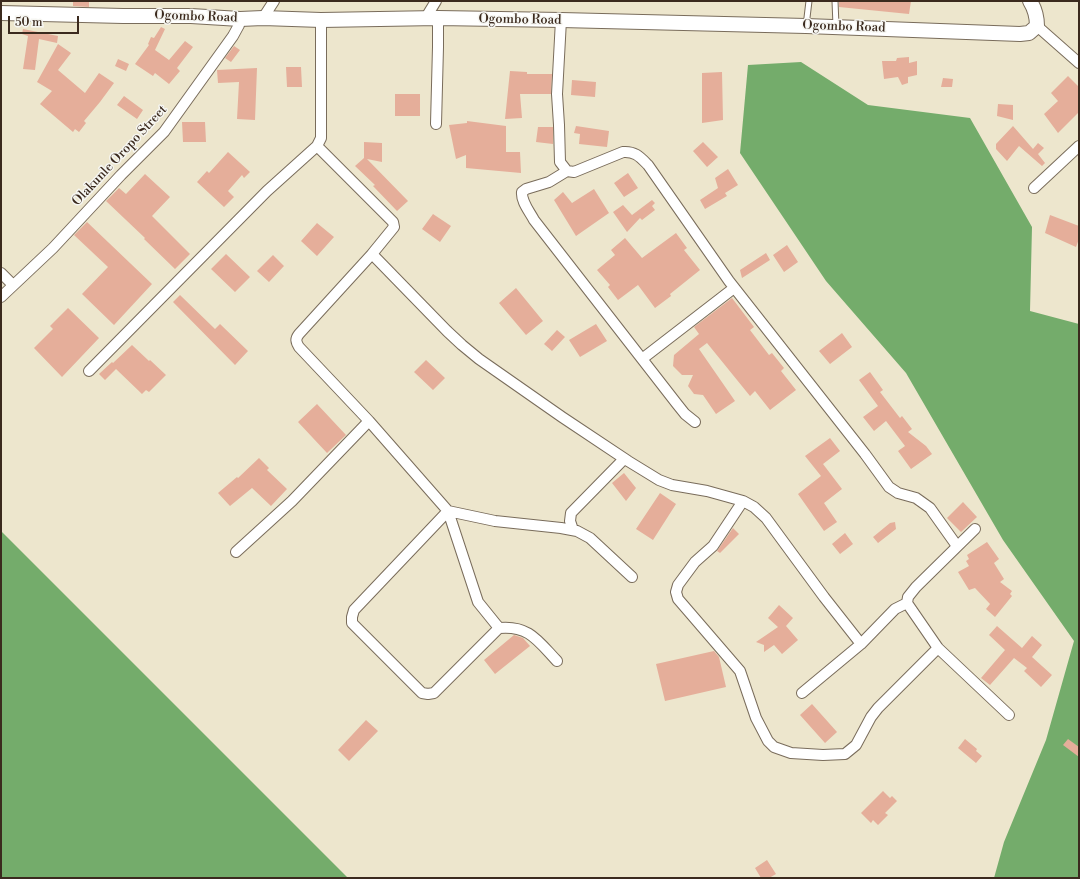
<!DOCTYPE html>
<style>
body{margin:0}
#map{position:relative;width:1080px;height:879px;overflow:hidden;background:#ede6cd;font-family:"Libre Bodoni",serif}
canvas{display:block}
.frame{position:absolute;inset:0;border:2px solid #3b2a1e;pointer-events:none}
.scale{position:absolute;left:8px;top:16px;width:71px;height:18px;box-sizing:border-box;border:2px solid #3b2a1e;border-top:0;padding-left:5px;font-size:12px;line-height:14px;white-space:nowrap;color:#3b2a1e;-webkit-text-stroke:3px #f6f6f2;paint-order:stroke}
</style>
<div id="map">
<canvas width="1080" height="879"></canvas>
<div class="frame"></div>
<div class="scale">50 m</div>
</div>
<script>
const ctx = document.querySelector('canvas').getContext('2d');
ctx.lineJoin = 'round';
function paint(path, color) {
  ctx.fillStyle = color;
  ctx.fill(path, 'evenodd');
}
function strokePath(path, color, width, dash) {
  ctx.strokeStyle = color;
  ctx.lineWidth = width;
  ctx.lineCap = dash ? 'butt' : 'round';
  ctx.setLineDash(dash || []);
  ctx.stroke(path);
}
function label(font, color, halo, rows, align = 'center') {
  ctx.font = font + ' "Libre Bodoni",serif';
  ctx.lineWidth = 3;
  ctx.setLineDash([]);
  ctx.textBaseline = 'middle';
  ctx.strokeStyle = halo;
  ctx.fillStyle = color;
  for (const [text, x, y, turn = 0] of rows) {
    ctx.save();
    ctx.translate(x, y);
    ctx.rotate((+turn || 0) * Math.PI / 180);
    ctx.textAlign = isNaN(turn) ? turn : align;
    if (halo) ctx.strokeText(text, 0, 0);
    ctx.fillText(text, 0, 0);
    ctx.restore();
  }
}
paint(new Path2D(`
 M801,62L868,105L970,118L1032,227L1030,311L1079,324V878H994L1004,842L1046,740L1074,641L1003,540L906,373L826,281L740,153L748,65Z
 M1,531L348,878H1Z`), '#74ac6b');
paint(new Path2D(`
 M73,1H89V7L73,6Z
 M839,1H911L909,14L839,7Z
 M161,27L165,29L155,50L169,60L185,41L193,47L177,68L180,71L169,84L155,73L153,76L135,64L149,45L148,44L151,37L154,38Z
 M23,29L58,36L57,43L39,39L35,70L23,69L28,36L22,34Z
 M58,44L71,53L58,70L85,93L99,73L114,83L100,102L84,121L86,123L79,132L75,129L73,132L40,104L52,91L37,82Z
 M234,46L240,50L231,62L225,58Z
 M909,57V63L917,61V75L908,77V83L902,85L898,77L884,79L882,61H896L897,58Z
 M118,59L129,64L126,71L115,66Z
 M286,67H301L302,87H287Z
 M257,68L255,120L237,119L239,82L218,83L217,70Z
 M510,71L527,72V74H552L551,94H520L522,118L505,119Z
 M722,72L723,120L702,123V73Z
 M1068,76L1079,87V112L1058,133L1044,114L1058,101L1051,93Z
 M943,78L953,79L952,87H941Z
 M572,80L596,82L595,97L571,95Z
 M395,94H420V116H395Z
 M124,96L143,110L137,119L117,105Z
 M998,104L1013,105V120L997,116Z
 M467,121L506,126V152H520L521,173L466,168V155L456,159L449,125L467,123Z
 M182,122H205L206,142H183Z
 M576,126L609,131L607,147L579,144L580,134L574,133Z
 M1013,126L1033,149L1038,143L1044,148L1038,154L1045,163L1042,166L1019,146L1007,161L996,149V144Z
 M538,127H553V144L536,142Z
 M364,142L382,143V162L367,159L408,201L397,211L373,186L375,185L355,166L364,158Z
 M703,142L718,157L707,167L693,151Z
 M228,152L250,172L244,178L242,175L228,191L234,197L224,207L197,182L207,171L209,173Z
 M728,169L738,185L725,193L727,196L705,209L700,200L718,188L715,178Z
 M628,173L638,188L624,197L614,183Z
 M145,174L170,197L152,216L190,254L175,269L144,239L145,238L106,201L119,188L126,194Z
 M594,189L609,213L576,236L554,200L563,192L572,203Z
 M652,200L655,203L652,206L655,210L642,220L640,218L627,232L613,212L623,205L632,215Z
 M433,214L451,226L440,242L422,229Z
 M1050,215L1079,226V239L1076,247L1045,233Z
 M87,222L152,284L114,325L82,294L108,267L74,235Z
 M317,223L334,237L317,256L301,241Z
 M676,233L687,248L684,250L700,270L670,294L671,296L655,308L638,285L618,300L608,287L610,285L597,270L615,255L611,250L625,238L642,258Z
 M787,245L798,262L784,272L773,255Z
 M766,253L770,260L742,278L740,270Z
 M226,254L250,277L235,292L211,269Z
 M273,255L284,266L269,282L257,271Z
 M516,288L543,321L526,335L499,303Z
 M180,295L215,329L220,324L248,351L235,365L173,302Z
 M732,298L754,327L750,330L769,355L772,353L784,368L781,371L796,390L770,410L755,391L750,396L707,343L699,349L735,401L716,414L703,395L694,394L688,386L693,375H682L673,366L674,355L699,334L694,327Z
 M68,308L99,338L62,377L34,348L53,329L50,326Z
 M596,324L607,341L580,357L569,340Z
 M557,330L565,337L552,351L544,344Z
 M842,333L852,347L830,364L819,351Z
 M132,345L149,361L150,360L166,375L149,392L146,390L142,394L116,369L105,380L99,374L112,362L113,363Z
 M426,360L445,378L433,390L414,372Z
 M870,372L883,390L880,392L900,418L902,416L912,429L908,432L926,446L932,454L911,469L898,451L905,446L886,421L874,431L863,417L878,406L859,380Z
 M317,404L346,435L327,453L298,422Z
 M830,438L840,451L823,464L842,489L824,503L837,522L824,531L798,494L821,476L805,456Z
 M259,458L269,468L267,470L287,489L271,506L252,488L230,506L218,493L237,477L238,478Z
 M624,473L636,488L626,501L612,483Z
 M660,493L676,504L653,540L636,529Z
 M963,502L977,517L961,532L947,518Z
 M895,522L896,529L878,543L873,537L890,523Z
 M733,528L739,534L720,553L717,551Z
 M845,533L853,544L840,554L832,544Z
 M987,542L999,559L994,563L1004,579L1000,582L1012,591L1010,594L1012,596L995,617L986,609L990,604L975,588L969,590L958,572L969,566L966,561L969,559L967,555Z
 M779,605L793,618L786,626L798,640L782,654L774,645L764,652V645L756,642L778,627L768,618Z
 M997,626L1022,648L1032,636L1042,645L1032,657L1052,675L1041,687L1024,671L1027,668L1014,658L990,685L981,678L1005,650L989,635Z
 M514,635L523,638L530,646L495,674L484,660Z
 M714,651L719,657L726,687L665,701L656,664Z
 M812,704L837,732L825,743L800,715Z
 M366,720L378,731L349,761L338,750Z
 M965,739L977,749L976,751L982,756L976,763L958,748Z
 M1068,739L1079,747V757L1063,745Z
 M883,791L890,798L892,796L897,801L885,813L888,815L878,825L873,820L871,823L861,813Z
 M767,860L776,874L769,878H761L755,868Z`), '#e5ae9a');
const lane = new Path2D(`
 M835,1L836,26
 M806,26L809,1`);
const street = new Path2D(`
 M263,18L274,1
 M425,19L436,1
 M561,20L557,94L559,125L560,162L567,171L574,172L623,152C635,151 640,157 648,165L729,281L865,454L889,487L898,493L916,498L930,508L957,546
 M1037,26L1079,63
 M436,124L438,47V18
 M317,146L393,222L394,227L372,254L299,334C295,339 296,342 299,347L369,421L448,511L478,602L499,628
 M567,171L549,182L526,189L522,192C521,202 530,212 534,220L677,404L685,414L695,422
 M1034,188L1079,146
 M372,254L447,331L462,345L479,359L562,417L628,461L659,480L672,485L707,491L743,501L754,507L766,518L824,597L861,644
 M1,273L13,285
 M1,297L53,248L121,175L164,132L233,36L239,25L240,19
 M642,359L734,288
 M89,371L267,191L317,146L321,138V20
 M743,501L713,546L695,562L678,585L676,592L678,599L740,671L756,718L768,741L774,747L791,753L823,755L845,754L856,745L871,717L878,708L938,648
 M448,511L354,610L352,617V623L422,693L428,694L434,693L499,628C529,625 538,641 557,661
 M448,511L495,521L561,528L577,531L590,538L632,577
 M975,529L916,587L908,597L907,603L938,648L1009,715
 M573,530L570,521L571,513L624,459
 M236,552L292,501L369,421
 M802,693L861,644L895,609L907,603`);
const secondary = new Path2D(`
 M1,13L123,16H191L240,19L263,18L321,20L438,18L561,20L806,26L1020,34L1029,33L1037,26C1037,16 1035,9 1030,1`);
strokePath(lane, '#796c5b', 7);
strokePath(street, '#796c5b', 12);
strokePath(secondary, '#796c5b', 16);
strokePath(lane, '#fff', 5);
strokePath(street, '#fff', 10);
strokePath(secondary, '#fff', 14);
label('13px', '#3b2a1e', '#f6f6f2', [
 ["Ogombo Road",196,17,2],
 ["Ogombo Road",520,20,1],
 ["Ogombo Road",844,27,2],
 ["Olakunle Oropo Street",120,156,-47]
]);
</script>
